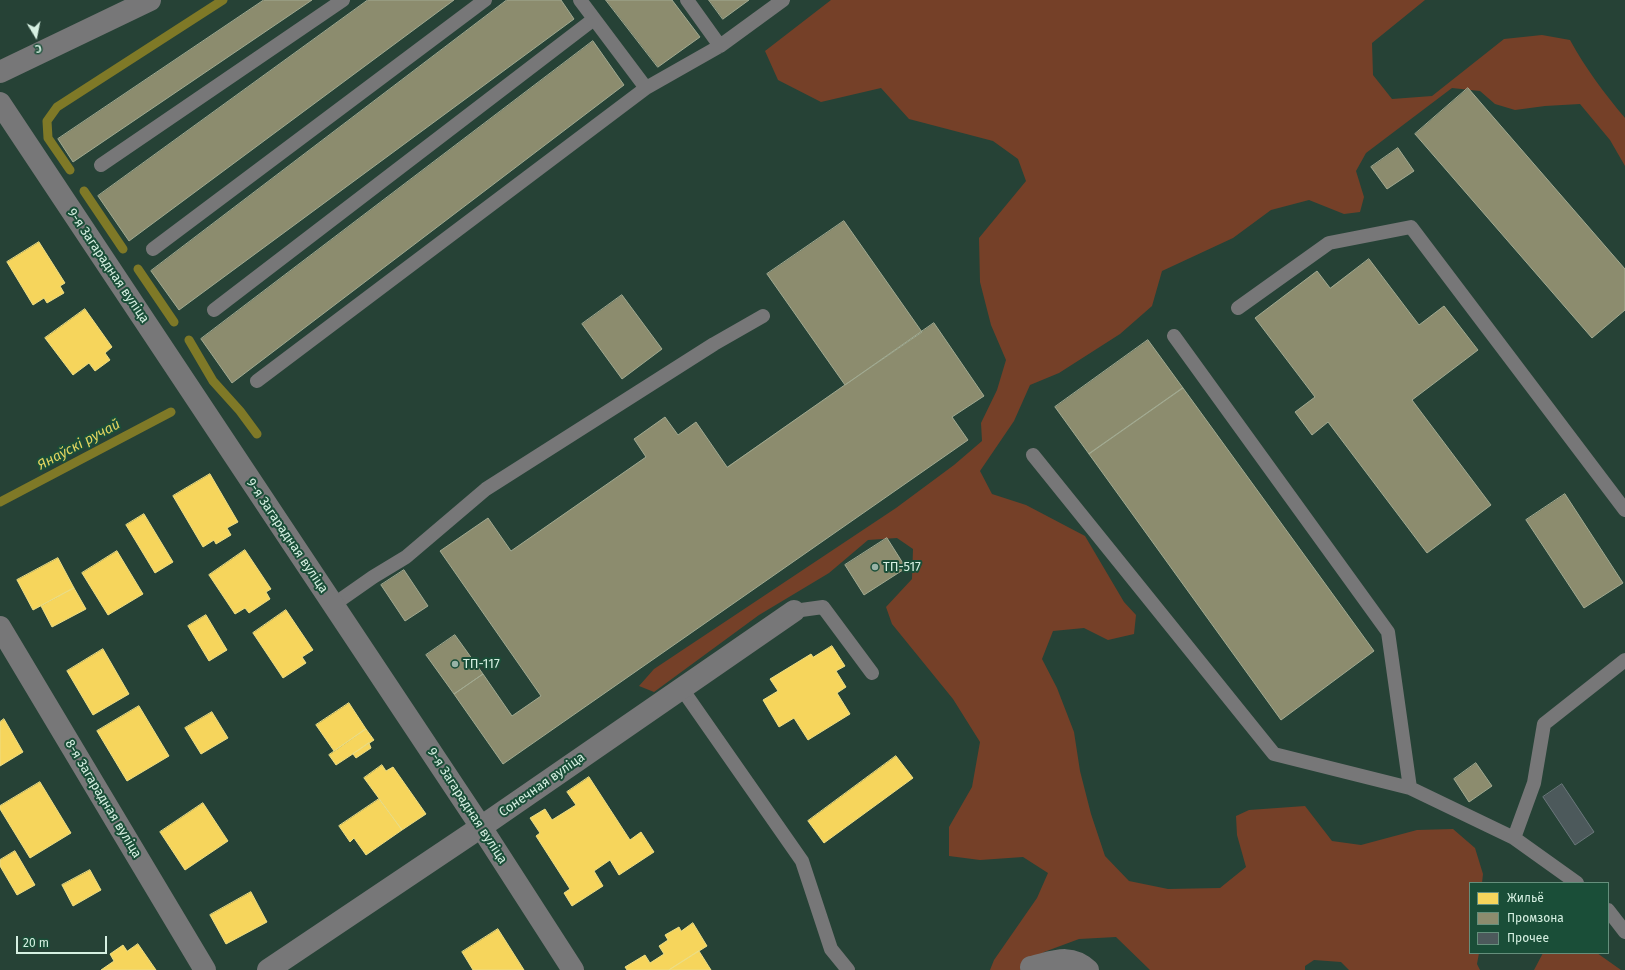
<!DOCTYPE html>
<meta charset="utf-8">
<style>
body{margin:0}
#map{position:relative;width:1625px;height:970px;overflow:hidden;background:#264236;font-family:"Fira Sans",sans-serif}
canvas{display:block}
.legend{position:absolute;left:1469px;top:882px;width:140px;height:72px;box-sizing:border-box;background:#1a4e38;border:1px solid #658f7c;margin:0;padding:5px 7px;list-style:none;font-size:12px;color:#d6f0e2}
.legend li{display:flex;align-items:center;gap:8px;height:20px}
.legend b{width:20px;border:1px solid #658f7c}
.north{position:absolute;left:16px;top:16px;width:40px;height:40px;-webkit-text-stroke:3px #1a4e38;paint-order:stroke;rotate:170deg;font-size:11px;font-weight:700;line-height:16px;text-align:center;color:#d6f0e2}
.north::after{content:'';display:block;margin:auto;width:14px;height:18px;background:#d6f0e2;clip-path:polygon(50% 0,100% 100%,50% 72%,0 100%)}
.scale{position:absolute;left:16px;top:936px;width:91px;height:18px;box-sizing:border-box;border:2px solid #d6f0e2;border-top:0;padding-left:5px;font-size:12px;line-height:14px;white-space:nowrap;color:#d6f0e2;-webkit-text-stroke:3px #1a4e38;paint-order:stroke}
</style>
<div id="map">
<canvas width="1625" height="970"></canvas>
<ul class="legend">
<li><b style="height:11px;background:#f6d55c"></b>Жильё</li>
<li><b style="height:11px;background:#8c8c6e"></b>Промзона</li>
<li><b style="height:11px;background:#4c595b"></b>Прочее</li>
</ul>
<div class="north">С</div>
<div class="scale">20 m</div>
</div>
<script>
const ctx = document.querySelector('canvas').getContext('2d');
ctx.lineJoin = 'round';
function paint(path, color) {
  ctx.fillStyle = color;
  ctx.fill(path, 'evenodd');
}
function strokePath(path, color, width, dash) {
  ctx.strokeStyle = color;
  ctx.lineWidth = width;
  ctx.lineCap = dash ? 'butt' : 'round';
  ctx.setLineDash(dash || []);
  ctx.stroke(path);
}
function label(font, color, halo, rows, align = 'center') {
  ctx.font = font + ' "Fira Sans",sans-serif';
  ctx.lineWidth = 4;
  ctx.setLineDash([]);
  ctx.textBaseline = 'middle';
  ctx.strokeStyle = halo;
  ctx.fillStyle = color;
  for (const [text, x, y, turn = 0] of rows) {
    ctx.save();
    ctx.translate(x, y);
    ctx.rotate((+turn || 0) * Math.PI / 180);
    ctx.textAlign = isNaN(turn) ? turn : align;
    if (halo) ctx.strokeText(text, 0, 0);
    ctx.fillText(text, 0, 0);
    ctx.restore();
  }
}
paint(new Path2D(`
 M831,0H1425L1372,43L1373,75L1392,99L1432,96L1504,39L1542,35L1570,40C1586,69 1604,93 1625,118V166L1610,140L1580,104L1545,106L1515,110L1495,104L1480,91L1452,88L1366,153L1356,171L1364,197L1360,212L1344,214L1309,200L1271,210L1233,238L1162,271L1152,306L1120,334L1059,373L1030,385L1014,421L980,471L992,494L1026,505L1085,536L1124,602L1136,615L1134,634L1108,640L1084,628L1053,631L1042,659L1057,688L1074,732L1080,771L1091,814L1105,856L1129,881L1168,889L1220,888L1246,867L1237,835L1236,816L1249,810L1305,806L1332,841L1361,845L1417,830L1453,829L1475,848L1483,874L1482,883H1470V953H1479L1477,964L1480,970H1349L1341,962L1314,960L1305,966V970H1150L1116,937L1079,939L1044,952L1025,970H990L994,960L1037,898L1048,873L1023,857L980,860L949,856V827L972,787L980,742L953,699L892,624L886,607L912,579L913,549L897,538L868,540L829,573L759,615L654,692L639,686L654,669L896,508L954,465L982,441L981,423L997,390L1006,360L991,325L980,282L979,238L1026,181L1018,159L993,141L909,119L881,88L821,102L778,80L765,51Z
 M1543,953H1597L1621,970H1534Z`), '#754028');
const homes = new Path2D(`
 M39,242L65,283L60,286L64,293L47,303L44,298L33,305L7,262Z
 M85,309L112,347L105,353L110,360L95,371L89,363L73,375L45,338Z
 M210,474L238,522L227,528L231,535L216,544L214,540L203,547L173,496Z
 M144,514L173,562L155,573L126,525Z
 M245,550L271,589L266,592L270,599L249,613L245,608L235,614L209,575Z
 M117,551L143,594L108,615L82,573Z
 M58,558L74,588L33,610L17,580Z
 M74,588L86,609L52,627L41,606Z
 M286,610L313,650L302,657L306,663L283,678L253,633Z
 M206,615L227,650L209,661L188,626Z
 M832,646L845,666L836,671L846,687L837,693L850,714L808,740L794,718L779,727L763,700L778,691L770,679L811,654L813,657Z
 M103,649L129,694L93,715L67,671Z
 M349,703L366,729L334,751L316,725Z
 M139,706L169,756L127,781L97,731Z
 M212,712L228,738L201,754L185,728Z
 M4,719L23,752L0,766V722Z
 M366,729L374,740L336,765L329,755Z
 M369,743L371,748L356,758L353,754Z
 M896,756L913,778L824,843L808,821Z
 M382,765L386,771L393,767L426,814L402,830L364,778Z
 M589,777L630,840L641,832L654,852L619,875L610,860L594,871L603,886L572,906L564,893L570,889L536,836L540,833L530,818L545,809L552,820L576,805L567,792Z
 M40,782L71,833L30,858L0,809V806Z
 M379,799L402,830L366,855L354,838L350,842L339,826Z
 M203,803L228,841L185,870L160,832Z
 M15,851L35,885L17,895L0,866V860Z
 M90,870L101,890L73,906L62,885Z
 M251,892L267,922L226,944L210,915Z
 M693,923L707,946L669,970H627L625,967L645,955L650,963L664,954L659,946L668,940L665,935L679,927L681,931Z
 M498,929L524,970H473L462,952Z
 M138,944L156,970H101L114,961L110,954L123,945L127,951Z
 M699,951L711,970H669Z`);
paint(homes, '#f6d55c');
strokePath(homes, '#ecdd84', 1);
const industry = new Path2D(`
 M264,0H312L73,162L58,139Z
 M368,0H454L129,241L98,196Z
 M507,0H561L574,19L179,310L151,271Z
 M606,0H672L700,37L658,67Z
 M709,0H749L723,19Z
 M593,41L624,85L232,383L201,339Z
 M1468,88L1625,269V310L1592,338L1415,134Z
 M1398,148L1414,171L1387,189L1371,167Z
 M844,221L922,332L845,385L767,274Z
 M1369,259L1419,325L1444,306L1478,350L1412,400L1491,505L1427,553L1328,422L1312,435L1295,412L1315,397L1255,318L1317,271L1330,288Z
 M622,295L662,349L622,379L582,324Z
 M934,323L984,396L952,417L968,440L503,764L454,694L483,674L512,716L541,696L440,551L488,518L511,551L646,457L634,439L665,417L678,435L696,422L727,467Z
 M1148,340L1183,388L1089,454L1055,407Z
 M1183,388L1374,651L1281,720L1089,454Z
 M1565,494L1623,583L1584,608L1526,520Z
 M887,538L906,568L864,595L845,565Z
 M404,570L428,606L405,621L381,585Z
 M455,635L483,674L454,694L426,655Z
 M1476,763L1492,786L1469,802L1454,779Z`);
paint(industry, '#8c8c6e');
strokePath(industry, '#a2aa91', 1);
strokePath(new Path2D(`
 M70,170L48,138L47,121L57,107L223,0
 M84,191L123,249
 M138,269L174,322
 M189,340L213,381L240,411L257,434
 M0,502L171,412`), '#7f7927', 9);
const building = new Path2D(`
 M1562,784L1594,832L1575,845L1543,797Z`);
paint(building, '#4c595b');
strokePath(building, '#6b777b', 1);
strokePath(new Path2D(`
 M580,0L646,88
 M687,0L720,46
 M101,165L343,0
 M153,249L485,0
 M1238,308L1329,243L1411,227L1625,510
 M214,310L594,19
 M1174,336L1388,632L1410,788
 M257,381L646,88L720,46L783,0
 M1033,455L1274,754L1410,788L1514,838L1577,883
 M333,605L373,577L406,557L486,489L714,344L763,316
 M794,611L823,607L872,673
 M682,689L802,861L831,949L848,970
 M1514,838L1534,783L1544,724L1625,660
 M1608,910L1625,932`), '#777778', 14);
strokePath(new Path2D(`
 M0,103L481,827L573,970
 M0,627L205,970
 M1031,967C1053,962 1070,953 1088,970
 M268,970L481,827L794,611`), '#777778', 22);
strokePath(new Path2D(`
 M0,72L150,0`), '#777778', 22);
for (const [x, y, r, color] of [
 [875,567,4,"#98b3a6"],
 [455,664,4,"#98b3a6"]
]) {
  const dot = new Path2D();
  dot.arc(x, y, r, 0, 2 * Math.PI);
  ctx.fillStyle = color;
  ctx.fill(dot);
  strokePath(dot, '#1a4e38', 1.5);
}
label('13px', '#d6f0e2', '#1a4e38', [
 ["9-я Загарадная вуліца",108,266,56],
 ["9-я Загарадная вуліца",287,536,56],
 ["Сонечная вуліца",542,785,-35],
 ["8-я Загарадная вуліца",103,799,59],
 ["9-я Загарадная вуліца",467,806,57]
]);
label('13px', '#d6f0e2', '#1a4e38', [
 ["ТП-517",883,567],
 ["ТП-117",463,664]
], 'left');
label('italic 14px', '#e3d560', '#1a4e38', [
 ["Янаўскі ручай",79,445,-28]
]);
</script>
